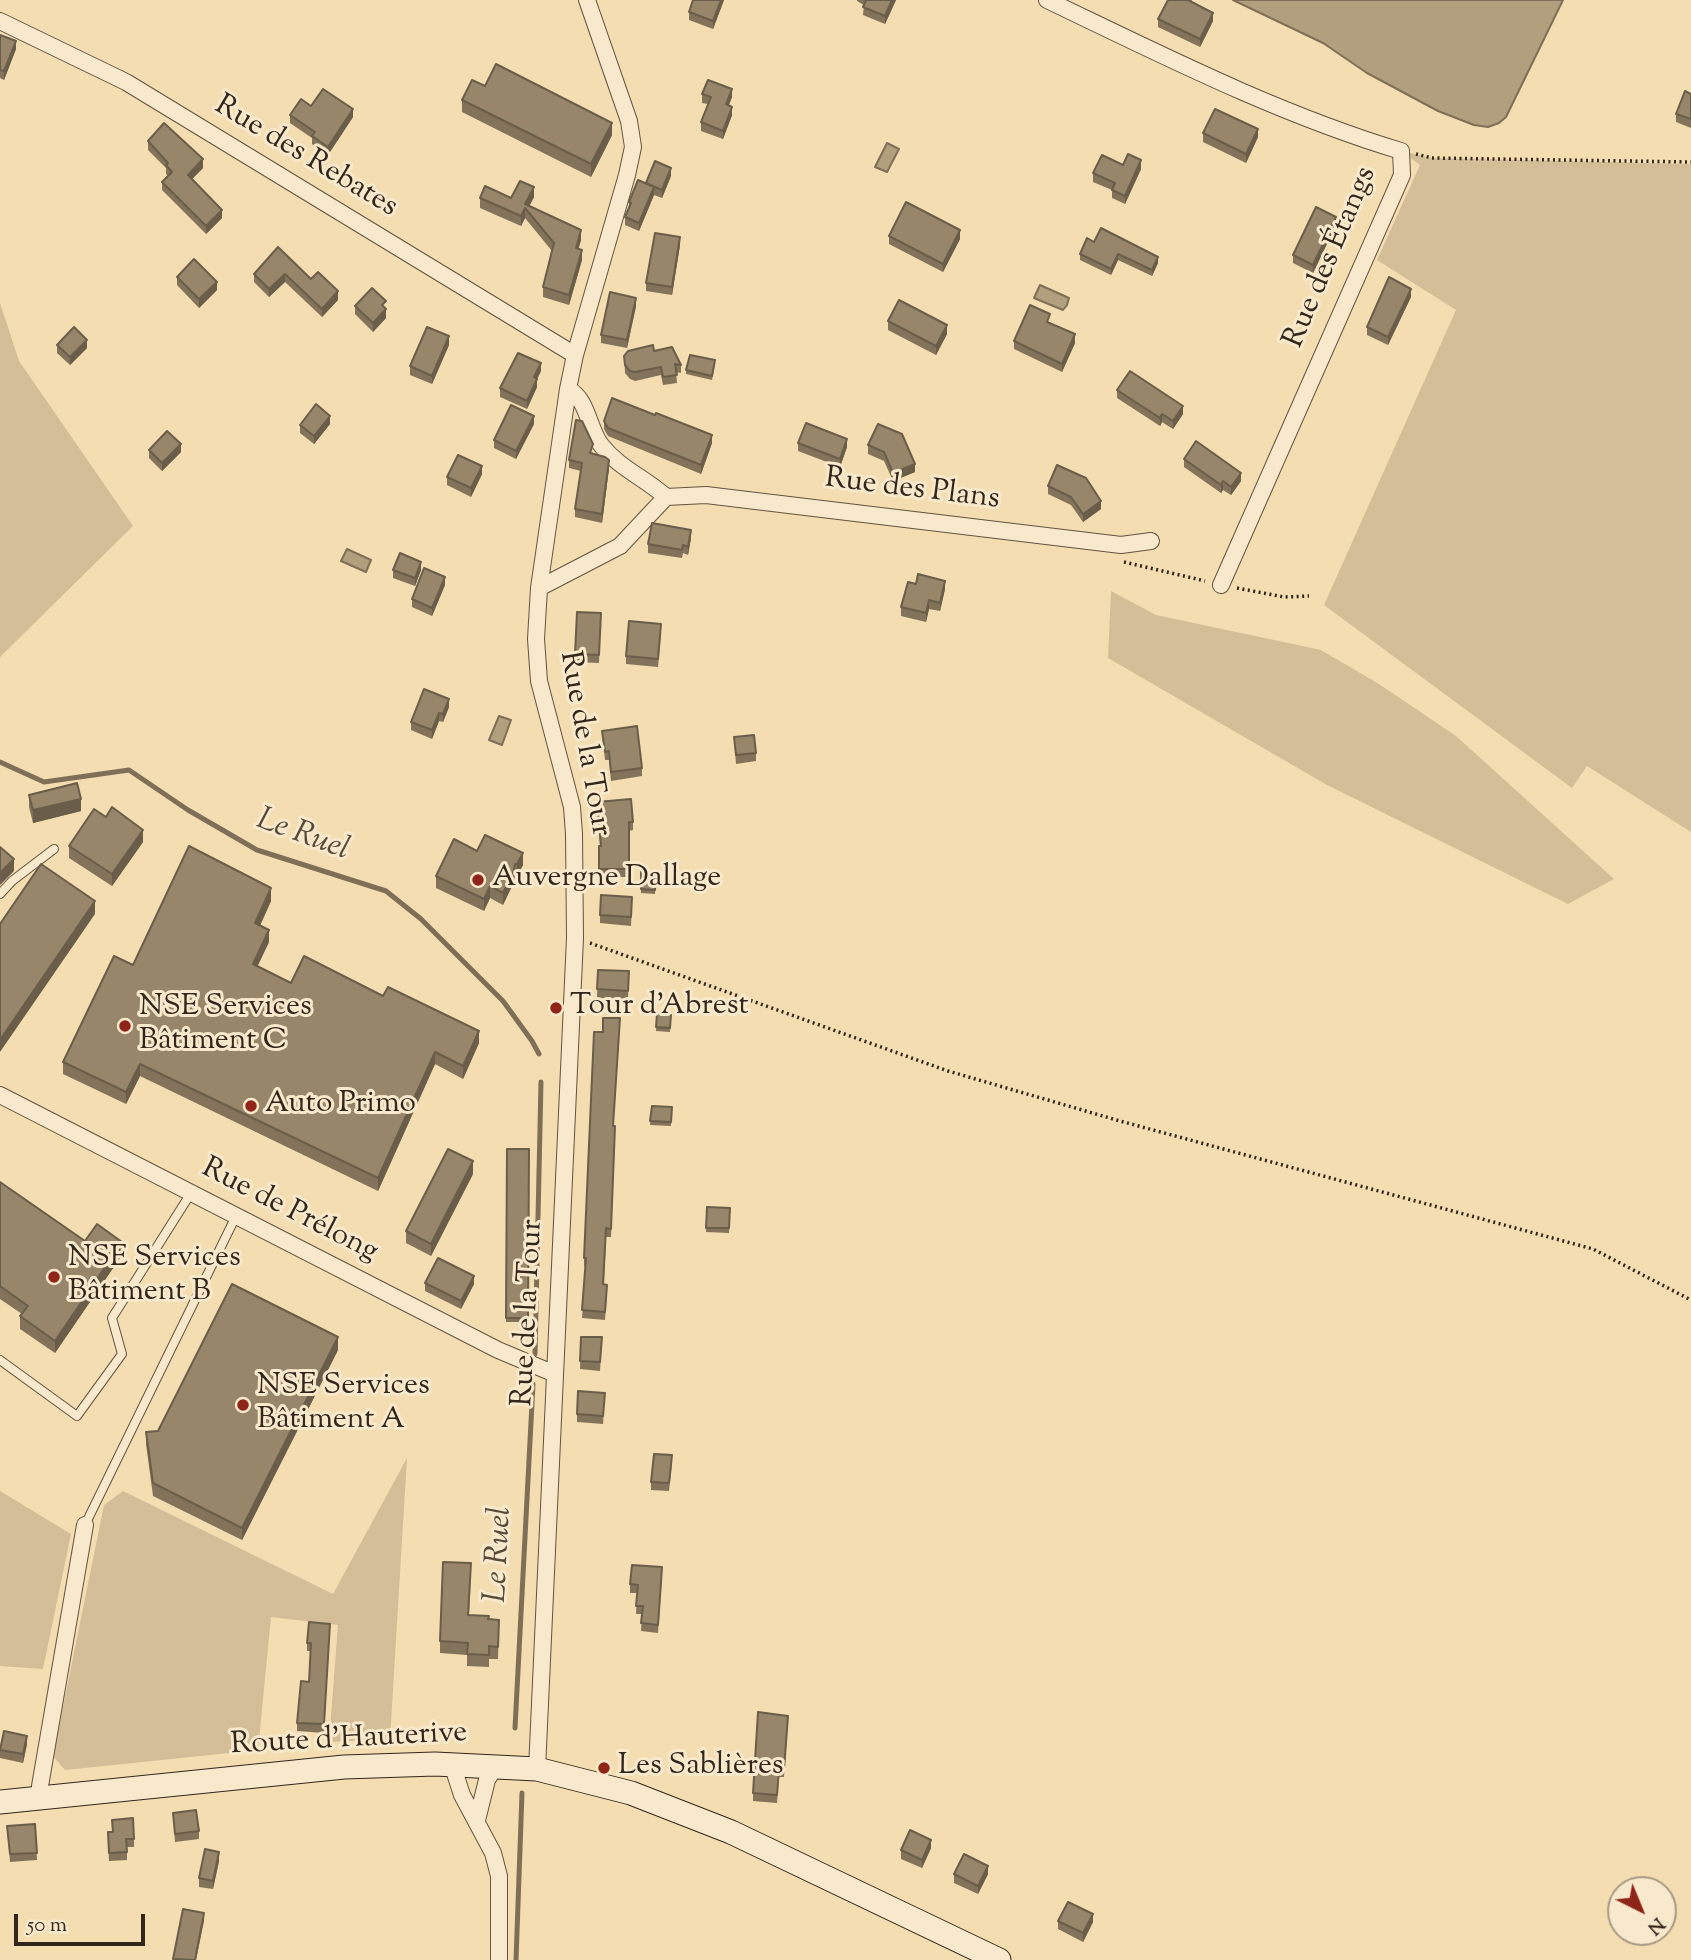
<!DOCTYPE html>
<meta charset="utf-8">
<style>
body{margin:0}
#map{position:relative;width:1691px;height:1960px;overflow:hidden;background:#f4ddb1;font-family:"Sorts Mill Goudy",serif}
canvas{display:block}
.north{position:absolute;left:1607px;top:1876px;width:70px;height:70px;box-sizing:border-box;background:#f8e9cc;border:2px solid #a99b85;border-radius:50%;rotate:137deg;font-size:19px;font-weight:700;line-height:28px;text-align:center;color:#33271b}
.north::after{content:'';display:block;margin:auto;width:24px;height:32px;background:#8f2418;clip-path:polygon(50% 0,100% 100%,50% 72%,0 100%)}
.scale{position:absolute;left:14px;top:1914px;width:131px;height:32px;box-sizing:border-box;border:4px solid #33271b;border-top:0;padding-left:9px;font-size:21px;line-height:24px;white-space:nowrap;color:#33271b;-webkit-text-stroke:5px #f8e9cc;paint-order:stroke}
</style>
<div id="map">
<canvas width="1691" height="1960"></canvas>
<div class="north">N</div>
<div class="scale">50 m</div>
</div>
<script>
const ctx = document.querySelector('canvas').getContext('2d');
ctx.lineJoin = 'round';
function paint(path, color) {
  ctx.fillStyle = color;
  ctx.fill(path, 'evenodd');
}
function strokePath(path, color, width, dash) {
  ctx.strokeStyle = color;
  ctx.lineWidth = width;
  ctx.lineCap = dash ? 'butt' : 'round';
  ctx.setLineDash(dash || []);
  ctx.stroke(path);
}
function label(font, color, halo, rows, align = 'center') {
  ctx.font = font + ' "Sorts Mill Goudy",serif';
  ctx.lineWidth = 6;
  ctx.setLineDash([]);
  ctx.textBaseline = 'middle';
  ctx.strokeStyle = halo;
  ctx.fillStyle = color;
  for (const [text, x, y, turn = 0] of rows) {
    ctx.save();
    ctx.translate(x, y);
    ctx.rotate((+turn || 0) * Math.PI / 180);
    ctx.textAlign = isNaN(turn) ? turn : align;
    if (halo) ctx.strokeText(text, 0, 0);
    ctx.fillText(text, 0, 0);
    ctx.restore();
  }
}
paint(new Path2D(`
 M1401,151L1432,158L1691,164V832L1587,766L1572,788L1324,605L1456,310L1377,260L1420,165Z
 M0,303L19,361L133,526L0,657Z
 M1111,591L1156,615L1321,650L1379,684L1456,736L1614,879L1568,904L1327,785L1108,658Z
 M407,1458L390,1739L329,1742L338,1625L271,1617L258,1750L65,1770L53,1756L104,1505L123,1491L333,1594Z
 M0,1491L71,1534L43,1669L0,1666Z`), '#d3be98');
const water = new Path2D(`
 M1233,0H1563L1506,117L1499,123L1488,127L1474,125L1438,111L1367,73L1323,43Z
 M887,143L899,149L887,172L875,167Z
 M1040,285L1069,298L1067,305L1063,310L1034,298Z
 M347,549L371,560L366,572L341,561Z
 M499,716L511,720L502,745L489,740Z`);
paint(water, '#b29f7e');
strokePath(water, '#7f6f56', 2);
strokePath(new Path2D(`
 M0,762L44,782L129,770L188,810L257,850L386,891L421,919L503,1001L532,1041L539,1054
 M535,1354L541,1082
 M515,1728L533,1384
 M516,1960L522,1793`), '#7f6f56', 5);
const service = new Path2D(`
 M0,894L12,881L54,849
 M0,1360L77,1416L122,1354L112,1318L191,1193
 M85,1525L236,1216`);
const minor = new Path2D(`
 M1047,0C1162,55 1278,114 1401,151L1402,175L1221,585
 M0,21L126,82L575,355
 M666,497L706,495L1121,545L1151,541
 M539,588L620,546L666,497C645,478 619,468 601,445C588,428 588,399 568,389
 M0,1095L498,1350L555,1374
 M452,1764L462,1795L493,1853L499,1876V1960
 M537,1769L575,938L574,834L572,807L539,681L536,639L539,588L568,389L575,355L627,175L633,147L629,121L587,0
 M40,1798V1786L85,1525
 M477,1820L487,1780L496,1766`);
const secondary = new Path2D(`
 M0,1802L344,1767L435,1764L537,1769L631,1793L731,1832L999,1960`);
strokePath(service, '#635440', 10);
strokePath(minor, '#635440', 18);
strokePath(secondary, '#33271b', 25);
strokePath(new Path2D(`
 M1416,154L1432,158L1691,162
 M1124,562L1205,581
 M1237,588L1284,597L1309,596
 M590,943L948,1071L1120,1121L1593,1249L1691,1300`), '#33271b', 3.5, [2, 3.5]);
strokePath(service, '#f8e9cc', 8);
strokePath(minor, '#f8e9cc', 16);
strokePath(secondary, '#f8e9cc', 23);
paint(new Path2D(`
 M693,0H724L713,29L689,20V12Z
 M857,0H896L885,24L863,15L864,5L857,1Z
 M1168,0H1192L1191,2L1213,21L1200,47L1158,27V19Z
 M0,35L16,49L4,80L0,78Z
 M485,86L612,135L591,177L462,112V100Z
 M702,94L732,97L729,105L732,115L723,139L701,131V122L708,104L702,103Z
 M1691,94V128L1676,122V114Z
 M311,106L353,117L328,155L312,144V138L290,123V115Z
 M1203,133L1258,137L1246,163L1203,142Z
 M148,141L203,168L192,179L222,218L206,234L162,190V182L168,176L166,174V168L148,150Z
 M1123,165L1141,169L1125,204L1112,198V190L1093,182V173Z
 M671,176L662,198L654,195L639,231L625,225V217L629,209V202Z
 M534,197L529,206L581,240L578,249L582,260L569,305L543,297V287L552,251L525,218L521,226L480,208V198Z
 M1336,225L1313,273L1293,263V255Z
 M889,236L960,239L943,272L889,244Z
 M1094,242L1158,263L1152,276L1118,260L1111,275L1080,260V254Z
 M680,245L672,295L646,291V283Z
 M278,247L311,279L338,300L322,317L285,282L269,297L254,282V274Z
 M177,277L217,290L199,308L177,285Z
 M1411,297L1388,345L1367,335V327Z
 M355,306L386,318L373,332L355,314Z
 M636,306L627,348L601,343V335Z
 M888,321L947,334L936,355L888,330Z
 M1050,323L1075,343L1062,372L1014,349V341Z
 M57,345L87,348L70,365L57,353Z
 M449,345L432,384L410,375V366Z
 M654,351L681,365V373L676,372L677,383L663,385L661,375L635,381L630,379L625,373L624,356Z
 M715,364L712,380L686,374V370Z
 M541,371L537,379V387L527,409L500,397V388Z
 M1117,390L1183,414L1173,429L1162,422L1160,426L1117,398Z
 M604,421L712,443L701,474L608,436L604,429Z
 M330,424L314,444L300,433V425Z
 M534,424L516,459L494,448V440Z
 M878,424L915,472L893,481L884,461L868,454V445Z
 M798,443L847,447L840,467L798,451Z
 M149,450L181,452L162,471L149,458Z
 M593,452L592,454L609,468L602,523L575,517V509L581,471L569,468V460Z
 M1184,459L1241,481L1231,495L1223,490L1221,493L1184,467Z
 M482,474L471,497L447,485V477Z
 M1048,486L1101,509L1083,522L1071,505L1048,494Z
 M691,538L688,555L683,553L682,558L648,553V544Z
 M393,570H421L415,586L393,578Z
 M916,584L945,589L940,611L929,609L926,622L901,616V607Z
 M445,585L432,616L412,607V599Z
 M577,612L601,613L599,663L575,662Z
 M661,632L658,667L626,664V656Z
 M449,707L443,722L439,721L432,739L411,730V722Z
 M602,731L642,768V776L611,781L609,760H605Z
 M734,737L756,753V761L736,764Z
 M29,795L81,811L33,823L29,807Z
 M597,802L633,822V830L629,831V877H599V846H600Z
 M143,842L112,886L69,858V846Z
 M477,851L523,865L517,876H515L514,882L503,905L490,898L484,911L436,888V876Z
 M641,872L656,874L655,894L641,893Z
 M271,901L260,926L269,942L257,966L291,983L479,1043L463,1079L435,1064L378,1191L140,1076L126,1104L63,1074V1062L133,965Z
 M632,905L631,926L600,923V915Z
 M598,970L629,971L628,999L597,998Z
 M657,1014L671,1015L670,1032L656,1031Z
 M620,1027L613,1126L615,1134L611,1237H606L604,1284L607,1293L605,1320L582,1318L586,1266H584V1258L603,1032Z
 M652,1106L672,1107L671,1126L650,1125Z
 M507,1149H529L528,1322H506Z
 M473,1174L431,1256L406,1243V1231Z
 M0,1182L85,1241L122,1255L55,1353L20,1329V1316L22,1314L0,1299Z
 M707,1207L730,1208L729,1233L706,1232Z
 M425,1283L474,1284L461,1309L425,1291Z
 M581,1337H602L600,1371L580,1369Z
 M338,1350L242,1540L153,1496L146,1444V1432L158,1431Z
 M605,1393L603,1424L577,1422V1414Z
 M672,1464L669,1491L651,1490V1482Z
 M471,1576L469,1615L499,1620L498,1659H489V1667L467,1666V1655L440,1653V1641Z
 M662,1576L658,1633L641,1631L642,1614H636L637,1593H630V1584Z
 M330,1624L324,1733L297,1731V1723L309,1682L311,1651H307V1643Z
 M788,1724L784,1777H779L777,1803L753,1801V1793Z
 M27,1744L23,1763L0,1758V1750Z
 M173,1813L199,1831V1839L175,1842Z
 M35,1824L37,1860L10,1862L7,1826Z
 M134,1839V1847H127V1860L109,1861L108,1840Z
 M931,1848L922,1868L901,1859V1850Z
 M219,1861L213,1889L199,1887V1878Z
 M954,1874H988L978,1894L954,1883Z
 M1058,1921L1093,1922L1083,1942L1058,1929Z`), '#82735a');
paint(new Path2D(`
 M721,0H724L713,29V21Z
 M892,0H896L885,24V16Z
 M1213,13V21L1200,47V39Z
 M16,41V49L4,80V71Z
 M732,89V97L726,112V104Z
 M732,107V115L723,139V131Z
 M353,109V117L328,155V147Z
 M612,123V135L591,177V164Z
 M1258,129V137L1246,163V154Z
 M203,159V168L188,183V175Z
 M1141,160V169L1125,204V196Z
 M671,168V176L662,198V190Z
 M534,187V197L527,211L525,204Z
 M654,187V195L639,231V223Z
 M525,208V218L521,226V216Z
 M222,210V218L206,234V226Z
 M1336,217V225L1313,273V265Z
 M581,230V240L576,258V248Z
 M960,230V239L943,272V264Z
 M680,237V245L672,295V287Z
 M582,250V260L569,305V295Z
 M1118,254V260L1111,275V269Z
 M1158,257V263L1152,276V270Z
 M285,274V282L269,297V289Z
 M217,282V290L199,308V299Z
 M1411,289V297L1388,345V337Z
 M338,291V300L322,317V309Z
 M636,298V306L627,348V340Z
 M386,309V318L373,332V323Z
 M947,325V334L936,355V346Z
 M1075,334V343L1062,372V364Z
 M449,336V345L432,384V376Z
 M87,340V348L70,365V357Z
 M541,363V371L534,385V377Z
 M537,379V387L527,409V401Z
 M1183,406V414L1173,429V421Z
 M1162,414V422L1160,426V418Z
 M330,416V424L314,444V436Z
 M534,416V424L516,459V451Z
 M712,435V443L701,474V465Z
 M847,439V447L840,467V459Z
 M181,444V452L162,471V463Z
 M609,460V468L602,523V514Z
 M915,464V472L893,481V473Z
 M482,466V474L471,497V488Z
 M1241,473V481L1231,495V487Z
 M1223,481V490L1221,493V485Z
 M1101,501V509L1083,522V514Z
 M691,530V538L688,555V547Z
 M421,562V570L415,586V578Z
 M445,577V585L432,616V608Z
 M945,581V589L940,611V603Z
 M929,600V609L926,622V613Z
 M449,699V707L443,722V714Z
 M439,713V721L432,739V730Z
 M81,799V811L33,823V810Z
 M143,830V842L112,886V874Z
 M523,853V865L517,876V864Z
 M14,859V871L0,885V873Z
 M514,870V882L503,905V893Z
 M490,886V898L484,911V899Z
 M271,888V901L255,936V923Z
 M95,901V914L0,1052V1040Z
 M269,930V942L253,976V964Z
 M479,1031V1043L463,1079V1066Z
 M435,1052V1064L378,1191V1178Z
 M140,1064V1076L126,1104V1092Z
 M473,1161V1174L431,1256V1244Z
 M122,1242V1255L55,1353V1341Z
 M474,1276V1284L461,1309V1301Z
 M338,1337V1350L242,1540V1528Z
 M27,1736V1744L23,1763V1754Z
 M931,1840V1848L922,1868V1860Z
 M219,1852V1861L213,1889V1881Z
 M988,1866V1874L978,1894V1886Z
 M204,1913V1921L196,1960H195Z
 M1093,1914V1922L1083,1942V1933Z`), '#6a5e4a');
const building = new Path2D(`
 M693,0H721L713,21L689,12Z
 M866,0H892L885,16L863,7Z
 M1168,0H1188L1213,13L1200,39L1158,19Z
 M0,35L16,41L4,71L0,70Z
 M496,64L612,123L591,164L462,100L472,80L485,86Z
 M708,80L732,89L726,104L732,107L723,131L701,122L711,97L702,94Z
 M323,89L353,109L328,147L312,136L315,132L290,115L301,99L311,106Z
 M1685,91L1691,94V119L1676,114Z
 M1215,109L1258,129L1246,154L1203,133Z
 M164,123L203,159L188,175L222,210L206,226L162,182L172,172L166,165L168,163L148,141Z
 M1128,154L1141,160L1125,196L1112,190L1115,183L1093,173L1102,155L1123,165Z
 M655,161L671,168L662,190L646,183Z
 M638,180L654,187L639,223L625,217L631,203L629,202Z
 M520,181L534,187L525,204L581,230L576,248L582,250L569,295L543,287L554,243L525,208L521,216L480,198L485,186L511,198Z
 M906,202L960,230L943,264L889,236Z
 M1316,207L1336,217L1313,265L1293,255Z
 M1101,228L1158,257L1152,270L1118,254L1111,269L1080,254L1087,238L1094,242Z
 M655,233L680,237L672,287L646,283Z
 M278,247L311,279L318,272L338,291L322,309L285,274L269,289L254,274Z
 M194,259L217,282L199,299L177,277Z
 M1389,277L1411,289L1388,337L1367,327Z
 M372,288L386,301L382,305L386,309L373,323L355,306Z
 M610,292L636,298L627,340L601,335Z
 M899,300L947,325L936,346L888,321Z
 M1030,305L1050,314L1047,322L1075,334L1062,364L1014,341Z
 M74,327L87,340L70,357L57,345Z
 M427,327L449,336L432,376L410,366Z
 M653,345L654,351L672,347L681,365L675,364L677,375L663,377L661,367L635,372L630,371L625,365L624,356L628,351Z
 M518,353L541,363L534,377L537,379L527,401L500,388Z
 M690,355L715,360L712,376L686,370Z
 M1130,371L1183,406L1173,421L1162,414L1160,418L1117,390Z
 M612,398L655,415L656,413L712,435L701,465L608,428L604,421Z
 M316,404L330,416L314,436L300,425Z
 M511,405L534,416L516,451L494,440Z
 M576,420L582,421L593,444L590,453L605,457L609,460L602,514L575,509L582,463L569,460Z
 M806,423L847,439L840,459L798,443Z
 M878,424L902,434L915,464L893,473L884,452L868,445Z
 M167,431L181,444L162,463L149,450Z
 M1196,441L1241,473L1231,487L1223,481L1221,485L1184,459Z
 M458,455L482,466L471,488L447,477Z
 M1057,465L1086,478L1101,501L1083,514L1071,497L1048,486Z
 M652,523L691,530L688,547L683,545L682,550L648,544Z
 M400,553L421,562L415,578L393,570Z
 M424,568L445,577L432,608L412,599Z
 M918,574L945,581L940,603L929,600L926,613L901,607L908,582L916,584Z
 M577,612L601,613L599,655L575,654Z
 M629,621L661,624L658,659L626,656Z
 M424,689L449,699L443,714L439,713L432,730L411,722Z
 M637,726L642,768L611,772L609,751L605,752L602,731Z
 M754,735L756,753L736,755L734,737Z
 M77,783L81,799L33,810L29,795Z
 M631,799L633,822H629V869H599V846H601L597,802Z
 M112,807L143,830L112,874L69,846L94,809L106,817Z
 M485,835L523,853L517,864H515L514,870L503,893L490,886L484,899L436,876L454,839L477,851Z
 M189,846L271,888L255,923L269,930L253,964L291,983L304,956L383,996L388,987L479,1031L463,1066L435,1052L378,1178L140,1064L126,1092L63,1062L114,956L133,965Z
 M0,847L14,859L0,873Z
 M41,864L95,901L0,1040V924Z
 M641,872L656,874L655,890L641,889Z
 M601,895L632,897L631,917L600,915Z
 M598,970L629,971L628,991L597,989Z
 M657,1014L671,1015L670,1028L656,1027Z
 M603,1018H620L613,1126H615L611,1229L606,1228L603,1284L607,1285L605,1312L582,1310L586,1258H584L594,1032H603Z
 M652,1106L672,1107L671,1122L650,1121Z
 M448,1149L473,1161L431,1244L406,1231Z
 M507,1149H529L528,1318H506Z
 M0,1182L85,1241L97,1224L122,1242L55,1341L20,1316L28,1306L0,1286Z
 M707,1207L730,1208L729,1228H706Z
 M438,1258L474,1276L461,1301L425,1283Z
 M232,1284L338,1337L242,1528L153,1483L146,1432L158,1431Z
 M581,1337H602L600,1362L580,1361Z
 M578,1391L605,1393L603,1416L577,1414Z
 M654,1454L672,1455L669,1483L651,1482Z
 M443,1562L471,1563L468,1615L489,1616L488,1619L499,1620L498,1647L489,1646V1655L467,1654L468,1643L440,1641Z
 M632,1565L662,1567L658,1625L641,1623L643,1606H636L638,1585L630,1584Z
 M309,1622L330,1624L324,1724L297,1723L301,1681L309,1682L311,1643H307Z
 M758,1712L788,1716L784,1769H779L777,1795L753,1793Z
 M4,1731L27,1736L23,1754L0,1750Z
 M196,1810L199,1831L175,1834L173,1813Z
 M133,1818L134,1839H126L127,1852L109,1853L108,1832H113L112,1820Z
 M35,1824L37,1853L10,1854L7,1826Z
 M910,1830L931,1840L922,1860L901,1850Z
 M205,1849L219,1852L213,1881L199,1878Z
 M964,1854L988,1866L978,1886L954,1874Z
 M1068,1902L1093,1914L1083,1933L1058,1921Z
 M183,1909L204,1913L195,1960L173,1959Z`);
paint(building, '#978669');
strokePath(building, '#6a5e4a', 2);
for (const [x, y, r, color] of [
 [478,880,7,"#8f2418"],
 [556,1008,7,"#8f2418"],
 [125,1026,7,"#8f2418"],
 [251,1106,7,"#8f2418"],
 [54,1277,7,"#8f2418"],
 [243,1405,7,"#8f2418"],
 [604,1768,7,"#8f2418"]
]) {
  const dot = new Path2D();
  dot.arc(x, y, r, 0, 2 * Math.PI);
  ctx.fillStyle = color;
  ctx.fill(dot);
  strokePath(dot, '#f8e9cc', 2.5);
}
label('30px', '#33271b', '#f8e9cc', [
 ["Rue des Rebates",305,158,31],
 ["Rue des Étangs",1332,258,-67],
 ["Rue des Plans",912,491,7],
 ["Rue de la Tour",583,744,80],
 ["Rue de Prélong",289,1212,27],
 ["Rue de la Tour",530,1313,-87],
 ["Route d'Hauterive",349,1741,-3]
]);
label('30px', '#33271b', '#f8e9cc', [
 ["Auvergne Dallage",492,880],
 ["Tour d'Abrest",570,1008],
 ["NSE Services",139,1009],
 ["Bâtiment C",139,1043],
 ["Auto Primo",265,1106],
 ["NSE Services",68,1260],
 ["Bâtiment B",68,1294],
 ["NSE Services",257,1388],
 ["Bâtiment A",257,1422],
 ["Les Sablières",618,1768]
], 'left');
label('italic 32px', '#594b39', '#f8e9cc', [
 ["Le Ruel",302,837,20],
 ["Le Ruel",501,1555,-87]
]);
</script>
